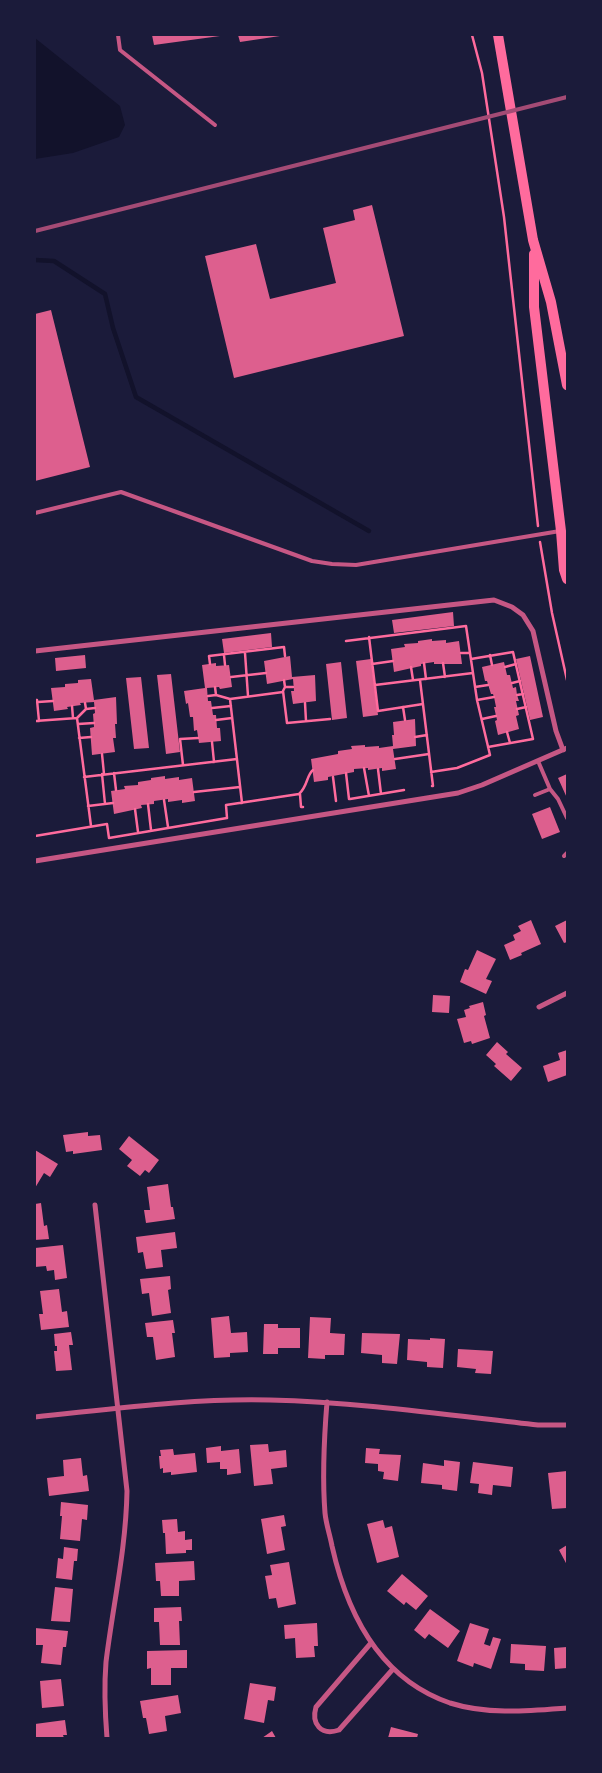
<!DOCTYPE html>
<style>
body{margin:0}
#map{position:relative;width:602px;height:1773px;overflow:hidden;background:#1b1b3a;font-family:Rubik,sans-serif}
canvas{display:block}
.frame{position:absolute;inset:0;border:36px solid #1b1b3a;pointer-events:none}
</style>
<div id="map">
<canvas width="602" height="1773"></canvas>
<div class="frame"></div>
</div>
<script>
const ctx = document.querySelector('canvas').getContext('2d');
ctx.lineJoin = 'round';
function paint(path, color) {
  ctx.fillStyle = color;
  ctx.fill(path, 'evenodd');
}
function strokePath(path, color, width, dash) {
  ctx.strokeStyle = color;
  ctx.lineWidth = width;
  ctx.lineCap = dash ? 'butt' : 'round';
  ctx.setLineDash(dash || []);
  ctx.stroke(path);
}
paint(new Path2D(`
 M35,38L120,106L125,125L119,137L73,153L35,159Z`), '#12122b');
strokePath(new Path2D(`
 M35,260L54,261L105,294L113,328L136,397L369,531`), '#12122b', 4.5);
paint(new Path2D(`
 M152,35H220V36L154,45Z
 M238,35H279L280,36L240,42Z
 M372,205L404,336L234,378L205,256L256,244L270,299L336,283L323,228L355,220L353,210Z
 M51,310L90,467L35,481V314Z
 M453,612L454,626L394,633L392,620Z
 M271,633L272,647L224,653L222,639Z
 M432,639V641L446,640V643L459,641L462,664H434V662L421,664V666L394,672L391,649L405,647L404,644L418,643V641Z
 M85,655L86,668L56,671L55,658Z
 M290,656L292,677L315,675L316,701L293,704L291,691H294L293,679L267,684L264,661Z
 M530,656L543,717L530,720L516,659Z
 M371,659L378,715L363,717L356,661Z
 M341,662L347,718L332,720L326,664Z
 M504,662L507,675H510L513,688L516,687L517,695L519,701H516L519,715L516,716L519,729L498,735L495,721L497,720L494,707H496L494,697L493,694H491L487,681H485L482,667Z
 M216,663V666L229,665L232,687L220,689L219,687L207,688L208,701H211L213,715H216L217,728H220L221,741L199,743L197,730L194,731L193,717H190L188,703L186,704L184,691L205,688L202,665Z
 M171,674L180,752L166,754L157,675Z
 M141,677L149,748L134,749L126,678Z
 M91,679L94,700L116,697L117,724H115L116,738H113L115,752L92,755L90,728L94,727L93,714L95,713L94,702L80,703L81,705L67,707L68,709L54,711L51,688L65,687V684L78,683V680Z
 M415,719L416,746L393,749L396,769L382,771V768L368,770V768L354,769V772L328,777V780L314,782L311,759L338,754V751L352,749L351,746L365,745V747L379,746V748L393,746L392,735H394L393,722Z
 M567,774V798L558,778Z
 M165,776V779L179,777V780L192,778L195,801L182,803V800L168,802V799L154,801V804L141,805L142,808L114,814L111,791L125,789L124,786L138,785V782L151,780V778Z
 M550,807L560,832L542,839L532,814Z
 M531,920L541,944L521,953L522,955L510,960L504,945L515,940L513,935L521,931L518,926Z
 M567,920V942L564,943L555,926Z
 M477,950L496,959L486,979L492,981L486,994L460,982L465,969L468,970Z
 M433,995L450,996L449,1013L432,1012Z
 M483,1002L486,1015L484,1016L490,1038L472,1044L471,1041L464,1043L457,1019L466,1017L464,1010L470,1008L469,1006Z
 M497,1042L508,1052L506,1054L522,1068L511,1081L494,1066L496,1064L486,1055Z
 M567,1050V1075L548,1082L543,1066L560,1060L558,1053Z
 M88,1132V1136L100,1135L102,1150L73,1154V1151L66,1152L63,1135Z
 M129,1136L159,1160L149,1173L145,1170L140,1176L127,1166L132,1160L119,1149Z
 M35,1150L58,1164L50,1177L44,1173L35,1188Z
 M168,1184L171,1207H173L175,1219L146,1223L144,1210H150L147,1187Z
 M41,1203L44,1226L47,1225L49,1239L35,1240V1204Z
 M175,1232L177,1248L161,1250L163,1267L146,1269L143,1252L138,1253L136,1237Z
 M63,1245L67,1278L55,1280L54,1270L47,1271L46,1266L35,1267V1248Z
 M170,1276L171,1289L168,1290L171,1313L152,1316L149,1293L142,1294L140,1279Z
 M59,1289L62,1312L67,1311L69,1327L41,1330L39,1314H43L40,1291Z
 M229,1316L231,1333L247,1332L248,1352L230,1353V1357L214,1358L211,1318Z
 M310,1317L331,1318L330,1333L345,1334L344,1355H325V1359L308,1358Z
 M173,1320L175,1333H172L175,1357L156,1360L153,1337H147L145,1323Z
 M264,1324H278V1328H300V1348H278V1354H263Z
 M71,1332L73,1345H69L72,1370L56,1371L54,1351H57V1346H55L54,1334Z
 M362,1333L400,1334L397,1364L382,1363V1355L361,1353Z
 M430,1338L445,1339L443,1368L427,1367V1362L407,1360L408,1339L430,1340Z
 M458,1349L493,1351L491,1374L475,1373L476,1369L457,1367Z
 M268,1444L269,1452L286,1450L287,1467L271,1469L273,1484L254,1486L250,1445Z
 M221,1446V1451L239,1449L241,1473L227,1475V1469H220V1462L207,1463L206,1448Z
 M366,1448L380,1449L379,1454L401,1455L398,1481L383,1479L384,1472L378,1471V1464L365,1463Z
 M173,1449L174,1455L195,1453L197,1472L171,1475V1472L163,1473V1468L160,1469L159,1456H161L160,1450Z
 M81,1458L83,1476L87,1475L89,1491L49,1496L47,1478L64,1476L63,1460Z
 M444,1460L460,1462L457,1491L442,1489V1485L421,1483L423,1463L444,1466Z
 M473,1462L513,1467L511,1487L493,1485L492,1495L478,1493L479,1484L470,1483Z
 M567,1471V1508L552,1509L548,1473Z
 M61,1502L88,1505L87,1520L82,1519L80,1541L60,1539L62,1516H60Z
 M284,1515L286,1526L281,1527L285,1550L267,1554L261,1519Z
 M177,1519L178,1532L185,1531V1540L192,1539V1550H186V1553L166,1554L165,1533H163L162,1520Z
 M383,1520L385,1528L392,1526L399,1557L377,1563L367,1524Z
 M567,1545V1565L559,1550Z
 M64,1547L78,1549L77,1561H74L72,1580L56,1578L58,1558L63,1559Z
 M194,1561L195,1580L179,1581V1596H161L160,1581H156L155,1563Z
 M289,1562L296,1604L278,1608L276,1598L269,1599L265,1576L272,1575L270,1565Z
 M402,1574L428,1596L416,1610L406,1602L404,1605L387,1591Z
 M55,1587L73,1589L70,1622L51,1621Z
 M181,1607L182,1621H179L180,1645H160L159,1622H154V1608Z
 M430,1609L460,1631L448,1648L429,1634L425,1639L414,1630Z
 M317,1623L318,1646H314L315,1657L296,1658L295,1638L285,1639L284,1625Z
 M470,1623L489,1629L484,1644L490,1646L493,1637L501,1639L491,1669L474,1663L473,1667L457,1661Z
 M35,1628L68,1631L66,1647H63L61,1665L41,1663L43,1645H35Z
 M511,1644L546,1646L544,1671L525,1670V1664L510,1663Z
 M567,1647V1668L555,1669L554,1648Z
 M187,1650V1668H171V1685H151V1668L147,1669V1651Z
 M61,1679L64,1706L42,1708L40,1681Z
 M250,1683L276,1687L274,1701L268,1700L264,1723L244,1719Z
 M178,1695L181,1713L165,1716L167,1731L149,1734L146,1718H143L140,1701Z
 M65,1720L67,1735H63L64,1738H36L35,1724Z
 M391,1727L418,1734L417,1738H388Z
 M272,1731L276,1738H262Z`), '#dd5f8e');
strokePath(new Path2D(`
 M472,35L482,73L504,217L538,526
 M540,542L552,613L567,680
 M369,637L378,711L423,704
 M346,641L466,626L477,700L490,755L457,768L431,772
 M245,653L248,696
 M461,653H470
 M224,655L225,665
 M490,655L492,665
 M471,659L513,652L533,739L488,747
 M424,663L426,679
 M443,663L445,677
 M210,664L209,656L284,647L285,656
 M372,664L393,661
 M411,667L413,680
 M505,667L516,664
 M231,677L266,673
 M284,680L285,687L283,691L287,723L330,719
 M420,680L433,786H432
 M512,683L520,681
 M375,685L473,673
 M215,687L216,695L230,699L283,692
 M285,687H293
 M475,687L488,685
 M517,695L523,694
 M208,696L216,695
 M230,699L242,803
 M35,700H37L39,721
 M477,700L494,697
 M38,702L53,701
 M85,703L86,709
 M305,703L306,721
 M72,706L73,718
 M403,707L405,720
 M212,708L231,706
 M517,709L526,707
 M77,718L91,826
 M482,719L496,716
 M216,720L232,718
 M35,721L77,718L86,709L95,708
 M78,724L94,723
 M507,732L510,743
 M415,737L427,735
 M79,738L91,737
 M212,742L214,762
 M102,754L104,774
 M395,759L429,754
 M183,765L180,739L198,738
 M364,768L369,796
 M378,769L381,794
 M114,773L116,790
 M346,773L349,799
 M102,774L105,804
 M84,777L237,759
 M333,777L336,801
 M194,792L240,787
 M300,794L301,807H303
 M350,799L404,790
 M164,800L168,827
 M148,804L151,830
 M88,806L113,803
 M135,809L138,832
 M35,836L107,824L109,838L227,818L226,805L299,794C308,786 306,776 313,770`), '#ff6b9d', 2.5);
strokePath(new Path2D(`
 M118,35L120,50L215,125
 M35,513L121,492L312,561L332,564L356,565L560,531
 M550,789L558,799L567,818
 M535,795L550,789L538,761
 M564,856L567,853`), '#c65784', 4);
strokePath(new Path2D(`
 M35,651L494,600L512,607L523,615L533,631L556,731L563,750
 M35,861L458,793L482,785L567,748
 M539,1007L567,993
 M95,1205L127,1491C126,1549 113,1605 106,1662C104,1687 105,1713 107,1738
 M327,1402C324,1439 322,1475 325,1513C326,1524 330,1535 332,1546C347,1613 380,1679 450,1703C488,1715 528,1711 567,1708
 M35,1417C113,1409 191,1398 270,1400C359,1402 449,1415 538,1425H567
 M371,1643L316,1707C311,1724 321,1736 339,1730L393,1669`), '#c65784', 5);
strokePath(new Path2D(`
 M498,35L533,240L551,302L567,385
 M534,254V307L561,531L564,570L567,579`), '#ff6b9d', 10);
strokePath(new Path2D(`
 M35,231L567,97`), '#a44b75', 4);
</script>
